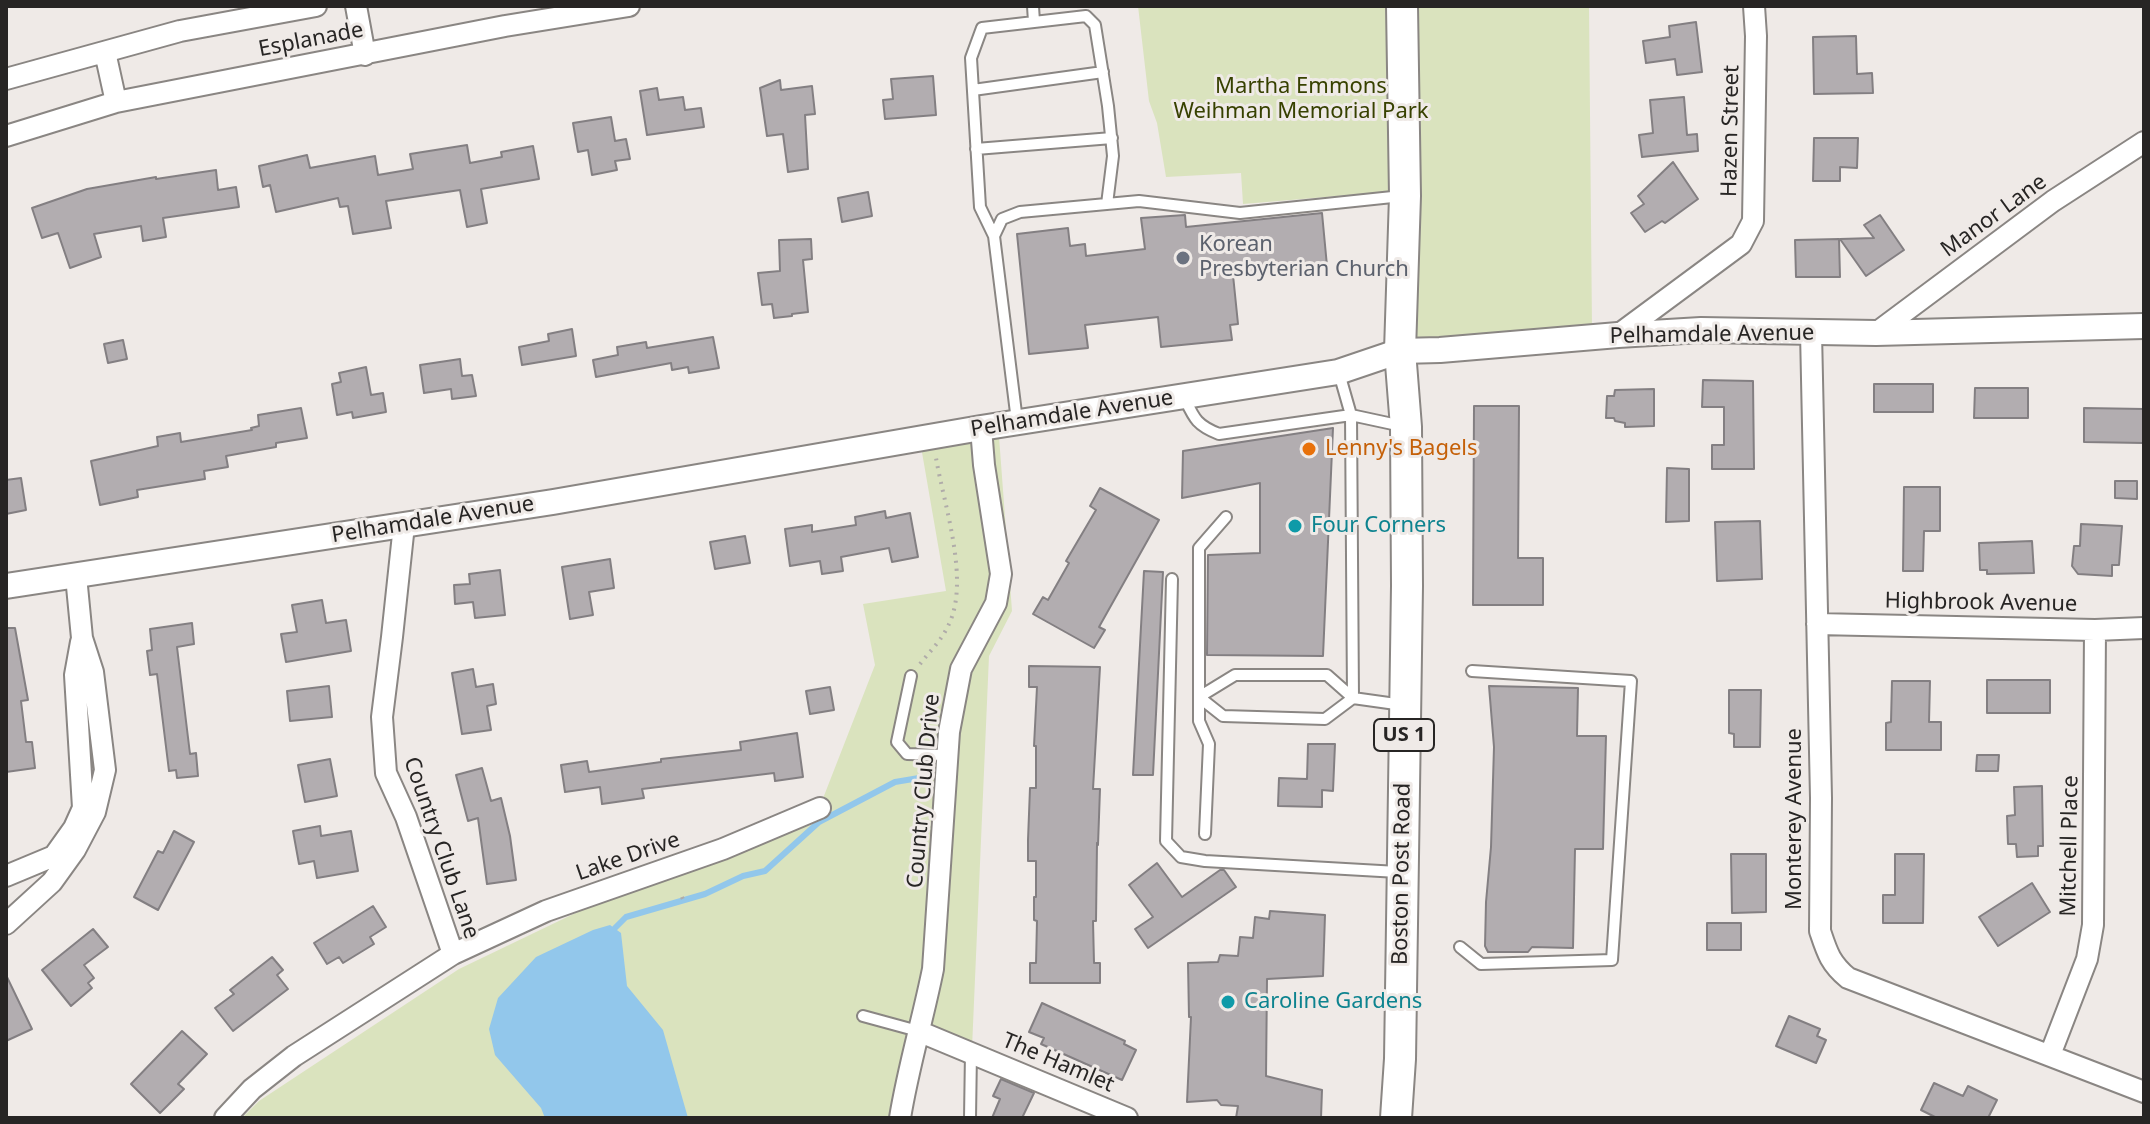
<!DOCTYPE html>
<style>
body{margin:0}
#map{position:relative;width:2150px;height:1124px;overflow:hidden;background:#efeae7;font-family:"Noto Sans",sans-serif}
canvas{display:block}
.frame{position:absolute;inset:0;border:8px solid #272524;pointer-events:none}
</style>
<div id="map">
<canvas width="2150" height="1124"></canvas>
<div class="frame"></div>
</div>
<script>
const ctx = document.querySelector('canvas').getContext('2d');
ctx.lineJoin = 'round';
function paint(path, color) {
  ctx.fillStyle = color;
  ctx.fill(path, 'evenodd');
}
function strokePath(path, color, width, dash) {
  ctx.strokeStyle = color;
  ctx.lineWidth = width;
  ctx.lineCap = dash ? 'butt' : 'round';
  ctx.setLineDash(dash || []);
  ctx.stroke(path);
}
function label(font, color, halo, rows, align = 'center') {
  ctx.font = font + ' "Noto Sans",sans-serif';
  ctx.lineWidth = 6;
  ctx.setLineDash([]);
  ctx.textBaseline = 'middle';
  ctx.strokeStyle = halo;
  ctx.fillStyle = color;
  for (const [text, x, y, turn = 0] of rows) {
    ctx.save();
    ctx.translate(x, y);
    ctx.rotate((+turn || 0) * Math.PI / 180);
    ctx.textAlign = isNaN(turn) ? turn : align;
    if (halo) ctx.strokeText(text, 0, 0);
    ctx.fillText(text, 0, 0);
    ctx.restore();
  }
}
paint(new Path2D(`
 M1138,6H1589L1592,329L1400,351L1397,191L1243,204L1241,173L1166,177L1157,123L1149,101Z
 M998,423L1012,611L989,656L972,1048L911,1028L897,1118H242L259,1101L459,969L613,895L813,824L875,665L863,604L946,591L919,435Z`), '#dae3be');
paint(new Path2D(`
 M610,925L621,933L627,986L663,1030L688,1118H545L541,1108L495,1055L489,1029L498,998L536,957L593,930Z`), '#92c7eb');
strokePath(new Path2D(`
 M615,928L626,917L705,894L743,876L765,871L819,822L895,782L925,777`), '#92c7eb', 6);
const building = new Path2D(`
 M1696,22L1702,72L1677,75L1675,59L1646,63L1643,41L1670,37L1669,26Z
 M1856,36L1857,74L1872,73L1873,93L1814,94L1813,37Z
 M933,76L936,115L885,119L883,100L893,99L891,79Z
 M780,80L781,90L812,86L815,114L805,115L808,169L788,172L783,134L767,136L760,88Z
 M657,88L659,100L683,97L685,110L701,108L704,127L647,135L640,91Z
 M1684,97L1687,135L1697,134L1698,151L1642,157L1639,135L1653,133L1650,100Z
 M611,117L615,141L626,139L630,159L615,161L617,170L592,175L588,150L578,152L573,123Z
 M1814,138H1858L1857,168L1840,167V181H1813Z
 M467,145L470,163L502,157L501,152L533,146L539,179L481,189L487,223L467,227L460,190L386,201L391,228L353,234L348,206L340,207L338,198L276,212L270,185L263,187L259,166L307,155L310,168L375,156L378,175L413,169L410,154Z
 M1673,162L1698,199L1665,223L1662,221L1645,232L1631,213L1644,204L1638,196Z
 M216,170L218,190L236,187L239,207L163,218L166,237L143,241L141,226L94,234L101,257L70,268L58,233L42,238L32,208L87,189L156,177V179Z
 M868,192L872,216L842,222L838,198Z
 M1322,213L1327,266L1233,275L1238,324L1230,325L1232,340L1161,347L1158,317L1085,325L1088,348L1029,354L1017,234L1068,228L1070,246L1085,244L1086,256L1145,249L1141,218L1185,215L1186,227Z
 M1880,215L1904,250L1866,276L1840,239L1874,238L1864,225Z
 M811,239L812,259L803,260L808,312L792,314V316L774,318L772,304L762,305L758,273L780,271L779,240Z
 M1839,239L1840,277H1796L1795,240Z
 M572,329L576,356L522,365L519,347L549,341L548,334Z
 M713,337L719,368L689,373L688,367L672,370L671,363L596,377L593,360L618,355L617,347L646,342L647,348Z
 M123,340L127,359L108,363L104,344Z
 M460,359L462,376L472,375L476,396L452,399L451,389L424,393L420,365Z
 M366,367L371,395L383,393L386,412L353,418L352,412L337,415L332,384L341,382L339,373Z
 M1703,380L1753,381L1754,469H1712V445H1724V407H1702Z
 M1874,384H1933V412H1874Z
 M1975,388H2028V418H1974Z
 M1654,389V426L1625,427V423L1615,421L1614,418H1606L1607,396H1614L1615,390Z
 M1474,406H1519L1518,558H1543V605H1473Z
 M301,408L307,438L276,443V447L226,456L228,467L204,471L205,479L137,490L138,497L100,505L91,461L158,446L157,437L180,433L181,442L252,430L251,428L259,426L258,415Z
 M2084,408L2144,409V443L2084,442Z
 M1333,428L1323,656L1207,655L1208,555L1260,553V483L1182,498L1183,451Z
 M1667,468L1689,469V521L1666,522Z
 M21,478L26,510L6,514V480Z
 M2115,481H2137V499L2115,498Z
 M1904,487H1940V531H1924L1923,571H1903Z
 M1100,488L1159,520L1099,627L1105,630L1094,648L1033,614L1043,597L1048,600L1069,563L1066,561L1096,510L1090,506Z
 M885,511L886,518L910,513L918,557L892,562L889,548L841,557L843,571L822,574L820,561L790,566L785,529L812,525V532L856,525L855,517Z
 M1760,521L1762,579L1717,581L1715,522Z
 M2081,524L2122,526L2119,565H2112V576L2078,574L2072,566L2074,546H2080Z
 M745,536L750,563L715,569L710,542Z
 M2032,541L2034,573L1987,574V570H1980L1979,543Z
 M610,559L614,588L589,592L593,615L570,619L562,567Z
 M500,570L505,615L475,618L473,602L455,604L454,585L470,584L469,574Z
 M1144,571L1163,572L1153,775H1133Z
 M322,600L326,623L346,620L351,651L286,662L281,634L297,632L292,605Z
 M192,623L194,644L177,647L190,754L196,753L198,776L177,778L176,770L169,771L157,674L150,675L147,651L152,650L150,629Z
 M6,628H15L28,700L21,701L26,742H32L35,768L6,772Z
 M1029,666L1100,667L1093,789H1100L1098,845L1097,843L1096,921H1093L1094,963H1100V983H1030V963H1036L1037,921L1034,920V897H1036V861H1028V840L1030,788H1036V746H1034L1037,687H1029Z
 M473,669L476,687L493,684L496,704L487,706L491,730L462,734L452,673Z
 M1987,680H2050V713H1987Z
 M1892,681H1930L1929,722H1941V750H1886V723L1891,722Z
 M329,686L332,717L290,721L287,691Z
 M1489,686L1578,688L1577,736H1606L1603,849H1575L1573,948L1532,947L1528,952H1488L1485,946L1486,902L1491,847L1494,747Z
 M830,687L834,710L810,714L806,691Z
 M1729,690H1761L1760,747H1734V734L1729,733Z
 M797,733L803,777L775,781L774,773L642,789L644,798L602,804L600,787L565,792L561,765L587,761L589,772L661,762V759L741,750L740,742Z
 M1308,744H1335L1333,791L1322,790V807L1278,806L1279,778L1307,779Z
 M1977,755H1999L1998,771H1976Z
 M330,759L337,796L305,802L298,765Z
 M482,768L491,801L501,798L510,836L516,880L487,884L478,818L468,821L456,775Z
 M2042,786L2043,846H2038V856L2017,857L2016,844H2008L2007,816L2015,815L2014,787Z
 M320,826L321,836L351,831L358,871L317,878L314,861L299,864L293,831Z
 M174,831L194,842L158,910L134,897L158,851L163,853Z
 M1731,854H1766V912L1732,913Z
 M1895,854H1924L1923,923H1883V895H1895Z
 M1157,863L1182,897L1220,870H1224L1236,887L1148,948L1135,929L1153,917L1129,885Z
 M2032,883L2050,912L1998,946L1979,917Z
 M373,906L386,927L370,937L374,944L343,963L339,957L327,964L314,943Z
 M1270,911L1325,915L1323,976L1267,979L1266,1076L1322,1090L1321,1118H1236L1238,1106L1221,1105L1217,1100L1187,1102L1191,1017H1189L1188,963L1218,962L1220,955L1238,956L1240,937L1253,938L1255,917L1269,919Z
 M1707,923H1741V950H1707Z
 M93,929L108,947L84,965L94,978L88,983L92,988L71,1006L42,970Z
 M272,957L283,970L277,975L288,989L233,1031L215,1008L234,994L230,990Z
 M6,975L32,1029L6,1041Z
 M1042,1003L1125,1041L1124,1044L1136,1050L1122,1080L1041,1044L1044,1038L1029,1032Z
 M1789,1016L1820,1029L1817,1036L1826,1040L1816,1063L1776,1046Z
 M182,1031L207,1054L178,1084L184,1089L160,1113L131,1084Z
 M1001,1079L1034,1093L1022,1118H992L1000,1099L993,1096Z
 M1934,1083L1963,1096L1968,1086L1997,1100L1988,1118H1937L1921,1110Z`);
paint(building, '#b2adb0');
strokePath(building, '#837f82', 2);
const service = new Path2D(`
 M1033,6L1034,22
 M973,90L1103,72
 M976,149L1112,138
 M994,236L980,207L971,58L982,28L1086,16L1095,25L1108,106L1113,156L1107,204
 M1339,373L1351,415L1402,426
 M1184,397C1194,418 1196,425 1219,434L1351,415L1353,698
 M1017,421L994,236L1002,219L1020,212L1139,201L1240,213L1402,196
 M1172,579L1166,841L1181,857L1205,861L1398,872
 M911,676L897,742L907,754L947,755
 M1353,698L1325,719L1223,716L1199,697L1235,675H1327L1353,698L1403,705
 M1205,834L1209,744L1199,721V548L1226,517
 M1460,947L1481,964L1612,960L1631,681L1472,671
 M863,1016L918,1031
 M970,1118L971,1052`);
const minor = new Path2D(`
 M356,6L365,55
 M105,52L116,102
 M6,79L180,31L316,6
 M6,136L116,102L505,26L629,6
 M1811,332L1821,798L1820,931C1827,952 1830,963 1848,978L2144,1092
 M1876,333L2053,201L2144,142
 M1618,335L1741,244L1753,221L1756,36L1754,6
 M404,525L392,637L382,717L386,773L406,817L453,954
 M1817,624L2095,630L2144,628
 M6,876L54,856L74,828L83,808L75,675L81,642
 M6,924L52,882L75,850L95,812L105,770L93,672L82,638L76,576
 M918,1031L1127,1118
 M2050,1055L2087,959L2093,925L2095,630
 M225,1118L252,1089L294,1056L453,954L546,911L723,849L820,808
 M900,1118C908,1068 923,1019 933,969L949,732L961,669L996,603L1001,574L984,465L981,428`);
const tertiary = new Path2D(`
 M6,586L553,502L981,428L1338,372L1400,351L1440,350L1618,335L1701,330L1876,333L2144,326`);
const primary = new Path2D(`
 M1396,1118L1400,1059L1407,586L1406,427L1400,351L1405,196L1402,6`);
strokePath(service, '#8a8683', 14);
strokePath(minor, '#8a8683', 24);
strokePath(tertiary, '#8a8683', 28);
strokePath(primary, '#8a8683', 34);
strokePath(new Path2D(`
 M920,664C930,651 942,640 949,624C970,580 944,505 936,458
 M682,897L685,904
 M416,1118H429`), '#b0aca9', 4, [2, 6]);
strokePath(service, '#fff', 10);
strokePath(minor, '#fff', 20);
strokePath(tertiary, '#fff', 24);
strokePath(primary, '#fff', 30);
for (const [x, y, r, color] of [
 [1183,258,8,"#6b7280"],
 [1309,449,8,"#e8710a"],
 [1295,526,8,"#0f9aa8"],
 [1228,1002,8,"#0f9aa8"]
]) {
  const dot = new Path2D();
  dot.arc(x, y, r, 0, 2 * Math.PI);
  ctx.fillStyle = color;
  ctx.fill(dot);
  strokePath(dot, '#efeae7', 3);
}
for (const [x, y, w] of [
 [1404,735,60]
]) {
  const box = new Path2D();
  box.roundRect(x - w / 2, y - 16, w, 32, 6);
  ctx.fillStyle = '#efeae7';
  ctx.fill(box);
  strokePath(box, '#272524', 2);
}
label('bold 20px', '#272524', null, [
 ["US 1",1404,735]
]);
label('22px', '#272524', '#efeae7', [
 ["Esplanade",311,40,-11],
 ["Hazen Street",1731,131,-89],
 ["Manor Lane",1994,216,-36],
 ["Pelhamdale Avenue",1712,335,-1],
 ["Pelhamdale Avenue",1072,414,-9],
 ["Pelhamdale Avenue",433,520,-9],
 ["Highbrook Avenue",1981,603,1],
 ["Country Club Drive",924,791,-85],
 ["Monterey Avenue",1795,819,-90],
 ["Mitchell Place",2070,846,-89],
 ["Country Club Lane",441,848,71],
 ["Lake Drive",628,857,-19],
 ["Boston Post Road",1402,874,-89],
 ["The Hamlet",1058,1063,23]
]);
label('22px', '#374100', '#efeae7', [
 ["Martha Emmons",1301,87],
 ["Weihman Memorial Park",1301,112]
]);
label('22px', '#5b616d', '#efeae7', [
 ["Korean",1199,245],
 ["Presbyterian Church",1199,270]
], 'left');
label('22px', '#c56008', '#efeae7', [
 ["Lenny's Bagels",1325,449]
], 'left');
label('22px', '#0d838f', '#efeae7', [
 ["Four Corners",1311,526],
 ["Caroline Gardens",1244,1002]
], 'left');
</script>
